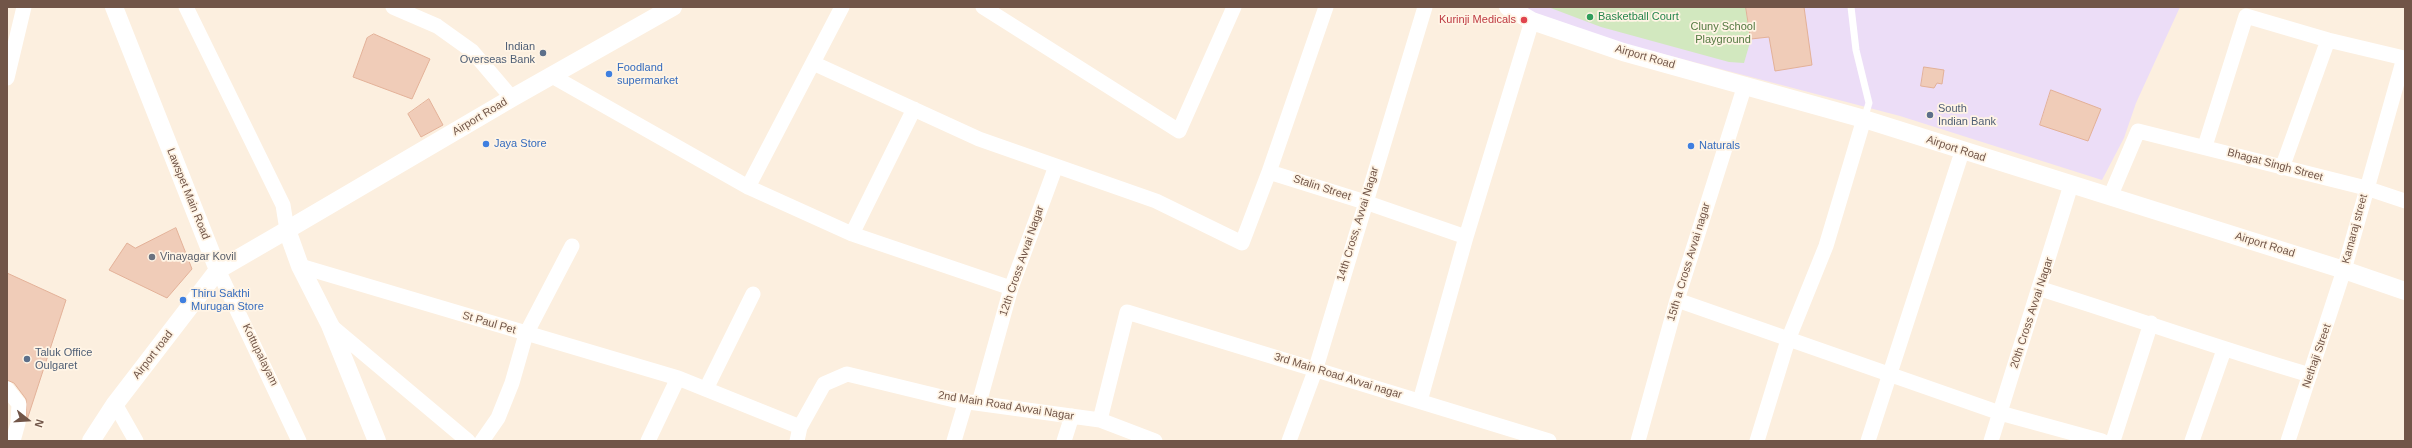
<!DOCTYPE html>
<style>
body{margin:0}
#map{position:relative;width:2412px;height:448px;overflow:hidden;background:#fcefdf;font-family:Helvetica,sans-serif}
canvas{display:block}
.frame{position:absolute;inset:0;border:8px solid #715548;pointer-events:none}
.north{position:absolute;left:8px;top:400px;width:40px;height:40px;-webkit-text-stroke:3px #fff4e5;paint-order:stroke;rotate:107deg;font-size:11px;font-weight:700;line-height:16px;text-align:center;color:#715548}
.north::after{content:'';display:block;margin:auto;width:14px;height:18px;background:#715548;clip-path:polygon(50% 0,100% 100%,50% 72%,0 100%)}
</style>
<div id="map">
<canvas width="2412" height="448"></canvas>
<div class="frame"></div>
<div class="north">N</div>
</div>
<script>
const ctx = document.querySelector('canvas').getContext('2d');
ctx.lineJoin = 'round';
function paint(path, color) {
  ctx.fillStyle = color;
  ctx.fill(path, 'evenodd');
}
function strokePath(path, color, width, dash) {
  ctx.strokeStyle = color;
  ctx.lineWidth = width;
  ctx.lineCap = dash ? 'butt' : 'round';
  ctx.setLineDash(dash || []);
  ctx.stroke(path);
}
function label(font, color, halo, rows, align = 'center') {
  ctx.font = font + ' Helvetica,sans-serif';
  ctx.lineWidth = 3.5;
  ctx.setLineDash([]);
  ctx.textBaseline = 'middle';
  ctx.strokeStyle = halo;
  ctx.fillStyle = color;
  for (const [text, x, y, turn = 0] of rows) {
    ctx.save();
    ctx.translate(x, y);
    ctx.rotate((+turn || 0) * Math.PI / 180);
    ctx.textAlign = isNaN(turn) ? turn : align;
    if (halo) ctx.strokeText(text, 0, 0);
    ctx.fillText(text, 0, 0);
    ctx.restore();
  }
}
paint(new Path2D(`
 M1518,7H2180L2136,103L2124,138L2102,180L1900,116L1621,43Z`), '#ecddf7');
paint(new Path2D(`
 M1548,7H1746L1751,39L1744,63L1729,62L1601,27Z`), '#d2e8bf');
const building = new Path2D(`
 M1746,7H1804L1812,65L1775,71L1769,37L1751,39Z
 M374,34L430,59L412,99L353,77L367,38Z
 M1924,67L1944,70L1942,84L1937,83L1934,88L1921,86Z
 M2051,90L2101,109L2088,141L2040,125Z
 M429,99L443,125L421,137L408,114Z
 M176,228L192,269L167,298L109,270L127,243L135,248Z
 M7,273L66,300L27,420L26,399L14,383L7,380Z`);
paint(building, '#f0ccb8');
strokePath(building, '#e3b198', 1);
strokePath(new Path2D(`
 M1851,7L1856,50L1869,103L1864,119`), '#fff', 7);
strokePath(new Path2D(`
 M186,7L283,205L287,230
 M393,7L437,26L472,51L512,98
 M983,7L1179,131L1234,7
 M813,63L979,139L1156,201L1242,243L1269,172L1326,7
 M552,76L748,187L852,234L1011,288
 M7,78L24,7
 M2205,146L2246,16L2328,40L2404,58L2344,270L2288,441
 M2282,168L2328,40
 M1269,172L1365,202L1466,237
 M748,187L842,7
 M2110,197L2138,131L2366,188L2405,201
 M852,234L914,109
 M300,266L678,378L800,427
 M218,270L299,441
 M2041,289C2131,317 2220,349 2310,375
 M1677,300L2000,413L2102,441
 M330,325L468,441
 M7,389L19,404L18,423L13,441
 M706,389L753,294
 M1420,401L1466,237L1532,21
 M979,403L1011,288L1056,166
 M115,404L136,441
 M1100,420L1127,312L1549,441
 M482,441L498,418L512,383L526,334L572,246
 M648,441L678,378
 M797,441L800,427L824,384L847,374L954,400L1100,420L1155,441
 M954,441L966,401
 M1064,441L1072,416
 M1289,441L1315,371L1425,7
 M1638,441L1677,300L1745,85
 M1757,441L1788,340L1826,246L1864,119
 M1868,441L1962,152
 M1991,441L2071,185
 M2113,441L2151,323
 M2192,441L2224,350`), '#fff', 15);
strokePath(new Path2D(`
 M114,7L218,270
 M1508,7L1532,21L1623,52L1864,119L2344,270L2405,291
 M287,230L512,98L673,7
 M91,441L115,404L218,270L287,230L300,266L330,325L377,441`), '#fff', 18);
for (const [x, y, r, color] of [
 [1590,17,4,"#2e9e5b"],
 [1524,20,4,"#e0444e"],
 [543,53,4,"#5c6f8a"],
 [609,74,4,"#3f7fe0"],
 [1930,115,4,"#5c6f8a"],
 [486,144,4,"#3f7fe0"],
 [1691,146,4,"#3f7fe0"],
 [152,257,4,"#6b7280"],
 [183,300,4,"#3f7fe0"],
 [27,359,4,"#5c6f8a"]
]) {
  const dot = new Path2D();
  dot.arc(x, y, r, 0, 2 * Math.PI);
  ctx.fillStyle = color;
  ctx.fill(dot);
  strokePath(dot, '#fff4e5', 1.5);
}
label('11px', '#27864d', '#fff4e5', [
 ["Basketball Court",1598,17]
], 'left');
label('11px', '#be3a42', '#fff4e5', [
 ["Kurinji Medicals",1516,20]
], 'right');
label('11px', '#537840', '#fff4e5', [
 ["Cluny School",1723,27],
 ["Playground",1723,40]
]);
label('11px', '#4e5e75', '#fff4e5', [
 ["Indian",535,47,"right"],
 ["Overseas Bank",535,60,"right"],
 ["South",1938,109],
 ["Indian Bank",1938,122],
 ["Taluk Office",35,353],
 ["Oulgaret",35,366]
], 'left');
label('11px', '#715548', '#fff4e5', [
 ["Airport Road",1645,57,16],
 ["Airport Road",480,117,-31],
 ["Airport Road",1956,149,18],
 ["Bhagat Singh Street",2275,165,15],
 ["Stalin Street",1322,188,18],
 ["Lawspet Main Road",188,194,68],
 ["14th Cross, Avvai Nagar",1358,224,-73],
 ["Kamaraj street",2355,229,-75],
 ["Airport Road",2265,245,17],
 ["12th Cross Avvai Nagar",1022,261,-71],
 ["15th a Cross Avvai nagar",1689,262,-73],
 ["20th Cross Avvai Nagar",2032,313,-72],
 ["St Paul Pet",489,323,16],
 ["Airport road",153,355,-52],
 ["Kottupalayam",260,355,64],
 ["Nethaji Street",2317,356,-71],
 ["3rd Main Road Avvai nagar",1338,376,17],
 ["2nd Main Road Avvai Nagar",1006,406,9]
]);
label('11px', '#366cbe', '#fff4e5', [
 ["Foodland",617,68],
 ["supermarket",617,81],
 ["Jaya Store",494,144],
 ["Naturals",1699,146],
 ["Thiru Sakthi",191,294],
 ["Murugan Store",191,307]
], 'left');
label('11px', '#5b616d', '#fff4e5', [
 ["Vinayagar Kovil",160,257]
], 'left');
</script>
